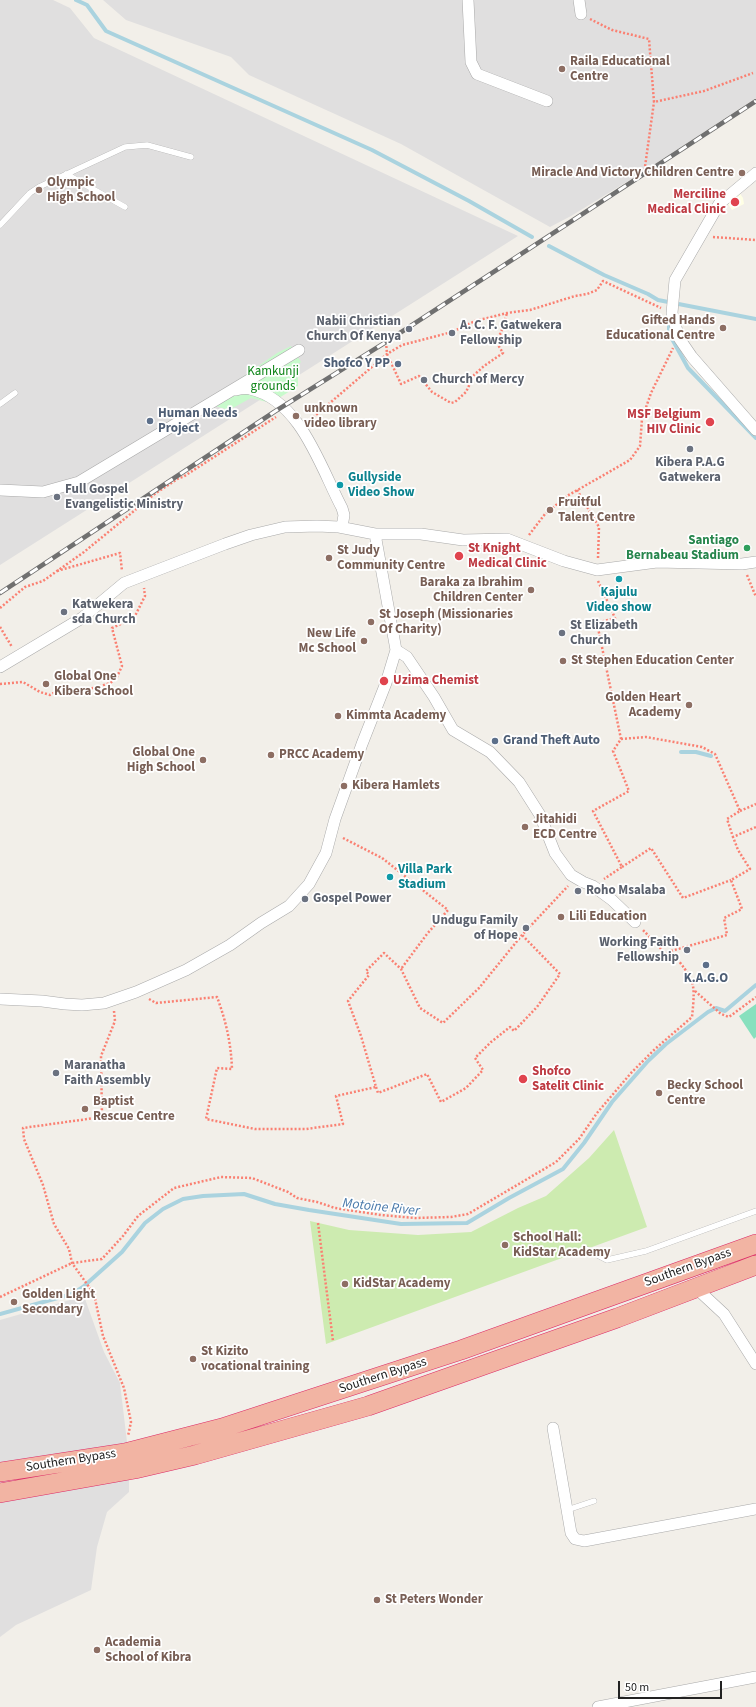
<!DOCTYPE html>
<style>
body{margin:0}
#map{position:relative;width:756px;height:1707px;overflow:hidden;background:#f2efe9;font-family:"Source Sans 3",sans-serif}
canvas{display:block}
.scale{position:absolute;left:618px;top:1681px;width:104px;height:18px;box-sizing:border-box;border:2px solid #222;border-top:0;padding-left:5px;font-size:12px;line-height:14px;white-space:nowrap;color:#222;-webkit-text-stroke:3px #fff;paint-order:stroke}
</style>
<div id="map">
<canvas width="756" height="1707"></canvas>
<div class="scale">50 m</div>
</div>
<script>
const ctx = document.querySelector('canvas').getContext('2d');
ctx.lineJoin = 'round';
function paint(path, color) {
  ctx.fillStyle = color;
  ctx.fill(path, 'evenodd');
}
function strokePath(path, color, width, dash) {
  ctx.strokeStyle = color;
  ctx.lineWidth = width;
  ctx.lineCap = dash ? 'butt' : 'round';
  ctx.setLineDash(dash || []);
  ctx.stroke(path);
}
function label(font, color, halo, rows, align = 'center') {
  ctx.font = font + ' "Source Sans 3",sans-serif';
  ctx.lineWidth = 3.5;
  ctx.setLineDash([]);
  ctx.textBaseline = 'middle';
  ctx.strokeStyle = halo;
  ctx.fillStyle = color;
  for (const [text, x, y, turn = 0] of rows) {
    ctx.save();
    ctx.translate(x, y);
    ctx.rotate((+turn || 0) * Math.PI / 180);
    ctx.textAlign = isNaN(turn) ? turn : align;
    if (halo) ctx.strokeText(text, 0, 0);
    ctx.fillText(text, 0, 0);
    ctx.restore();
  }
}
paint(new Path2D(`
 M0,0H53L70,8L94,38L518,236L0,565Z
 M103,0H756V98L638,175L571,216L550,227L401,144L249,75L231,57L126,20Z
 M84,1296L104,1352L120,1383L129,1459V1492L107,1512L97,1547L91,1590L16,1625L0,1637V1320Z`), '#e0dfdf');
paint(new Path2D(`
 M739,192L743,198L744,204L732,210L726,201Z`), '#ffffe5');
paint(new Path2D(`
 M614,1130L647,1227L326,1344L310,1221L349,1230L418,1235L471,1232L518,1208L546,1196L589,1158Z`), '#cdebb0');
paint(new Path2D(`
 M291,346L301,362L292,369L298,378V386L271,403L251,398L229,410L205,403L277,353Z`), '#c8facc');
paint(new Path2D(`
 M756,1004V1037L754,1039L739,1016Z`), '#88e0be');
strokePath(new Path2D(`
 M76,0L87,5L106,31L372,150L469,201L532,237
 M549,246L604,275L648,294L658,300L756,319
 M669,318V329L671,337L688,368L756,438
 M681,752H696L711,756
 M0,1314L72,1294L83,1287L122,1252L145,1223L163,1209L183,1199L203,1196L244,1194L275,1204L309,1210L401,1224L467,1223L509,1198L563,1169L584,1143L612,1102L648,1061L666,1044L708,1012L716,1008L725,1011L756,985`), '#aad3df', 4);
const service = new Path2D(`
 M66,174L125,207
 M0,225L30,193L39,187L125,147L147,145L191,157
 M0,404L15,393
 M584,1248L607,1260L646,1251L756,1211
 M567,1510L594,1501`);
const minor = new Path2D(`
 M468,0L471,62L477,74L547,101
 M579,0L581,14
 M756,173L719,204L675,280L672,313L679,338L692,357L756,430
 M235,390C240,389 246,388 250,389C301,400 321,469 342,508L344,515L342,527
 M0,490L43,492L79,482L299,350
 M396,650L407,657L434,697L453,730L490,752L519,782L540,815L555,853L571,875L583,882L593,886L612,900L635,922
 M0,667L82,618L124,583L225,544L251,535L285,527L317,526L339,527L375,534H421L463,540L507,539L564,561L597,570L657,562L742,564L756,562
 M0,999L42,1001L65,1004L82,1005L104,1003L136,992L186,970L230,945L261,923L289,906L309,884L326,853L335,819L362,744L386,683L396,650L375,534
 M696,1288L724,1314L756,1364
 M553,1428L571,1533L575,1539L584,1541L756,1509
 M598,1707L756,1677`);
const trunk = new Path2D(`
 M0,1472L125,1453L222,1428L461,1350L756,1244
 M0,1493L135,1469L195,1455L368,1406L617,1318L756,1265`);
strokePath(service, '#a9a9a9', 6);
strokePath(minor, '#a9a9a9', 12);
strokePath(trunk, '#dc2a67', 20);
strokePath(new Path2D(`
 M590,19L612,30L649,39L654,102L704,91L753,73
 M644,174L654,102
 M713,237L756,240
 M386,342L387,354L401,384L419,376L432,392L451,403L455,402L466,392L474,375L484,366L503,353L495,340L501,333L507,313
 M310,420L387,354L402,345L452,332L475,321L507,313L530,310L575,296L587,294L597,290L603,281L661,308
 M577,490L599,527L598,558
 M529,535L545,514L567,496L630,460L640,446L642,419L651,393L673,348
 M57,571L120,553L122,571
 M747,575L756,597
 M598,581L615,618L597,623L621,739L613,751L629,791L593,811L622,867L604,879
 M0,608L25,587L43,581L84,552L156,493L179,478L183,477L276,417
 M0,627L12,647
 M0,684L23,682L40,692L50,695L59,690L95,688L110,683L116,679L122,666L112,628L134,618L145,596L144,588
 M621,739L646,737L702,747L715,754L740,811L727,819L733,837
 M740,811L756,804
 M343,838L382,858L448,910L427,934L401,969
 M622,867L651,848L683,898L731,880
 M671,951L727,935L724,918L742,909L731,880L750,869L738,850L733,837L756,827
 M695,991L721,1014L729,1017L756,997
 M149,999L156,1003L217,997C226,1021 231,1043 232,1069L217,1068L206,1119L255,1129H306L343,1124L336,1096L376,1087L361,1036L348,1001L369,975L366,971L384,953L401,969L420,1008L443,1023L479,988L522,935L568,886
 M114,1011L115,1021L101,1056L102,1117L23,1128L24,1139L43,1185L54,1224L69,1249L72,1263L94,1294L103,1336L124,1388L131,1422L128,1436
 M376,1087L378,1093L427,1074L441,1102L466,1088L483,1070L475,1058L491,1042L510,1027L514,1031L537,1007L560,974L522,935
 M318,1223L333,1341
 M0,1297L72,1263L102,1259L123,1236L138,1216L174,1188L221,1177L252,1178L288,1192L297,1198L317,1202L335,1208L381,1215L415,1218L451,1217L468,1214L556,1162L579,1139L597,1113L631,1073L655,1049L692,1017C696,979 694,981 671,951L668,956L642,929`), '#fa8072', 2.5, [2, 2]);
strokePath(service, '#fff', 5.5);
strokePath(minor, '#fff', 11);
strokePath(trunk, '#f2b4a3', 19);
const rail = new Path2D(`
 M0,593L274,412L386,342L756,101`);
strokePath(rail, '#707070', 4.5);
strokePath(rail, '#fff', 3, [9]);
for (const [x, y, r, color] of [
 [562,69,4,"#8d6e63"],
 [742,173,4,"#8d6e63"],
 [39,190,4,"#8d6e63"],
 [735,202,5,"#e0444e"],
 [723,328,4,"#8d6e63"],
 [409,329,4,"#6b7280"],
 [452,333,4,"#6b7280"],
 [398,364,4,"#5c6f8a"],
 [424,380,4,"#6b7280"],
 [296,416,4,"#8d6e63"],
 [150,421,4,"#5c6f8a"],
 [710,422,5,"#e0444e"],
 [690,449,4,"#6b7280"],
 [340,485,4,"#0f9aa8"],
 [57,497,4,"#6b7280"],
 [550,510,4,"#8d6e63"],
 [747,548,4,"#2e9e5b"],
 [459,556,5,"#e0444e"],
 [329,558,4,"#8d6e63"],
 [619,579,4,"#0f9aa8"],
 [531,590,4,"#8d6e63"],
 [64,612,4,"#6b7280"],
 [371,622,4,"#8d6e63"],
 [562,633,4,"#6b7280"],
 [364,641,4,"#8d6e63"],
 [563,661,4,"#8d6e63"],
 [384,681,5,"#e0444e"],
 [46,684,4,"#8d6e63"],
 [689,705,4,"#8d6e63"],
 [338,716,4,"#8d6e63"],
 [495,741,4,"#5c6f8a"],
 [271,755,4,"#8d6e63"],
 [203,760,4,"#8d6e63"],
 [344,786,4,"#8d6e63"],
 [525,827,4,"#8d6e63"],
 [390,877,4,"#0f9aa8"],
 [578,891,4,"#6b7280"],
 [305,899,4,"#6b7280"],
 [561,917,4,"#8d6e63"],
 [526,928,4,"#6b7280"],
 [687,950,4,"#6b7280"],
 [706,965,4,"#5c6f8a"],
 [56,1073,4,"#6b7280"],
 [523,1079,5,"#e0444e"],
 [659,1093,4,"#8d6e63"],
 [85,1109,4,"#8d6e63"],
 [505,1245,4,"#8d6e63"],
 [345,1284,4,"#8d6e63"],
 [14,1302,4,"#8d6e63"],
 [193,1359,4,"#8d6e63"],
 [377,1600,4,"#8d6e63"],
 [97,1650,4,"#8d6e63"]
]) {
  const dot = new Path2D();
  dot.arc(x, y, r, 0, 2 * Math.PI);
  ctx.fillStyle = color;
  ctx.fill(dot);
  strokePath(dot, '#fff', 1.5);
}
label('bold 13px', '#785e54', '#fff', [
 ["Raila Educational",570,62],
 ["Centre",570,77],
 ["Miracle And Victory Children Centre",734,173,"right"],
 ["Olympic",47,183],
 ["High School",47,198],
 ["Gifted Hands",715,321,"right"],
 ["Educational Centre",715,336,"right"],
 ["unknown",304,409],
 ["video library",304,424],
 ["Fruitful",558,503],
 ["Talent Centre",558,518],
 ["St Judy",337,551],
 ["Community Centre",337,566],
 ["Baraka za Ibrahim",523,583,"right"],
 ["Children Center",523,598,"right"],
 ["St Joseph (Missionaries",379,615],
 ["Of Charity)",379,630],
 ["New Life",356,634,"right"],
 ["Mc School",356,649,"right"],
 ["St Stephen Education Center",571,661],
 ["Global One",54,677],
 ["Kibera School",54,692],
 ["Golden Heart",681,698,"right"],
 ["Academy",681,713,"right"],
 ["Kimmta Academy",346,716],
 ["Global One",195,753,"right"],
 ["High School",195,768,"right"],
 ["PRCC Academy",279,755],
 ["Kibera Hamlets",352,786],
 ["Jitahidi",533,820],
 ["ECD Centre",533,835],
 ["Lili Education",569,917],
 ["Becky School",667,1086],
 ["Centre",667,1101],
 ["Baptist",93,1102],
 ["Rescue Centre",93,1117],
 ["School Hall:",513,1238],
 ["KidStar Academy",513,1253],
 ["KidStar Academy",353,1284],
 ["Golden Light",22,1295],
 ["Secondary",22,1310],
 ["St Kizito",201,1352],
 ["vocational training",201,1367],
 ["St Peters Wonder",385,1600],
 ["Academia",105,1643],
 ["School of Kibra",105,1658]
], 'left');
label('bold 13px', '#be3a42', '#fff', [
 ["Merciline",726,195,"right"],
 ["Medical Clinic",726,210,"right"],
 ["MSF Belgium",701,415,"right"],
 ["HIV Clinic",701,430,"right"],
 ["St Knight",468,549],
 ["Medical Clinic",468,564],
 ["Uzima Chemist",393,681],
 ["Shofco",532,1072],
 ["Satelit Clinic",532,1087]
], 'left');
label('bold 13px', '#5b616d', '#fff', [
 ["Nabii Christian",401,322,"right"],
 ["Church Of Kenya",401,337,"right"],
 ["A. C. F. Gatwekera",460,326],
 ["Fellowship",460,341],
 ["Church of Mercy",432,380],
 ["Kibera P.A.G",690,463,"center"],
 ["Gatwekera",690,478,"center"],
 ["Full Gospel",65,490],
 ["Evangelistic Ministry",65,505],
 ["Katwekera",72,605],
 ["sda Church",72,620],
 ["St Elizabeth",570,626],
 ["Church",570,641],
 ["Roho Msalaba",586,891],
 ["Gospel Power",313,899],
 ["Undugu Family",518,921,"right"],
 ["of Hope",518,936,"right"],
 ["Working Faith",679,943,"right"],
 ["Fellowship",679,958,"right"],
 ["Maranatha",64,1066],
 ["Faith Assembly",64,1081]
], 'left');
label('bold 13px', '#4e5e75', '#fff', [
 ["Shofco Y PP",390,364,"right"],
 ["Human Needs",158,414],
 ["Project",158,429],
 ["Grand Theft Auto",503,741],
 ["K.A.G.O",706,979,"center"]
], 'left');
label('13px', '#0c8416', '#fff', [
 ["Kamkunji",273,372],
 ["grounds",273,387]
]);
label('bold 13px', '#0d838f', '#fff', [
 ["Gullyside",348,478],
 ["Video Show",348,493],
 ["Kajulu",619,593,"center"],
 ["Video show",619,608,"center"],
 ["Villa Park",398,870],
 ["Stadium",398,885]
], 'left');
label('bold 13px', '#27864d', '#fff', [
 ["Santiago",739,541],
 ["Bernabeau Stadium",739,556]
], 'right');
label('13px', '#222', '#fff', [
 ["Southern Bypass",688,1268,-20],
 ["Southern Bypass",383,1376,-18],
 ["Southern Bypass",71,1461,-9]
]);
label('italic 14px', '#4a7aab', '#fff', [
 ["Motoine River",381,1208,6]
]);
</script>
